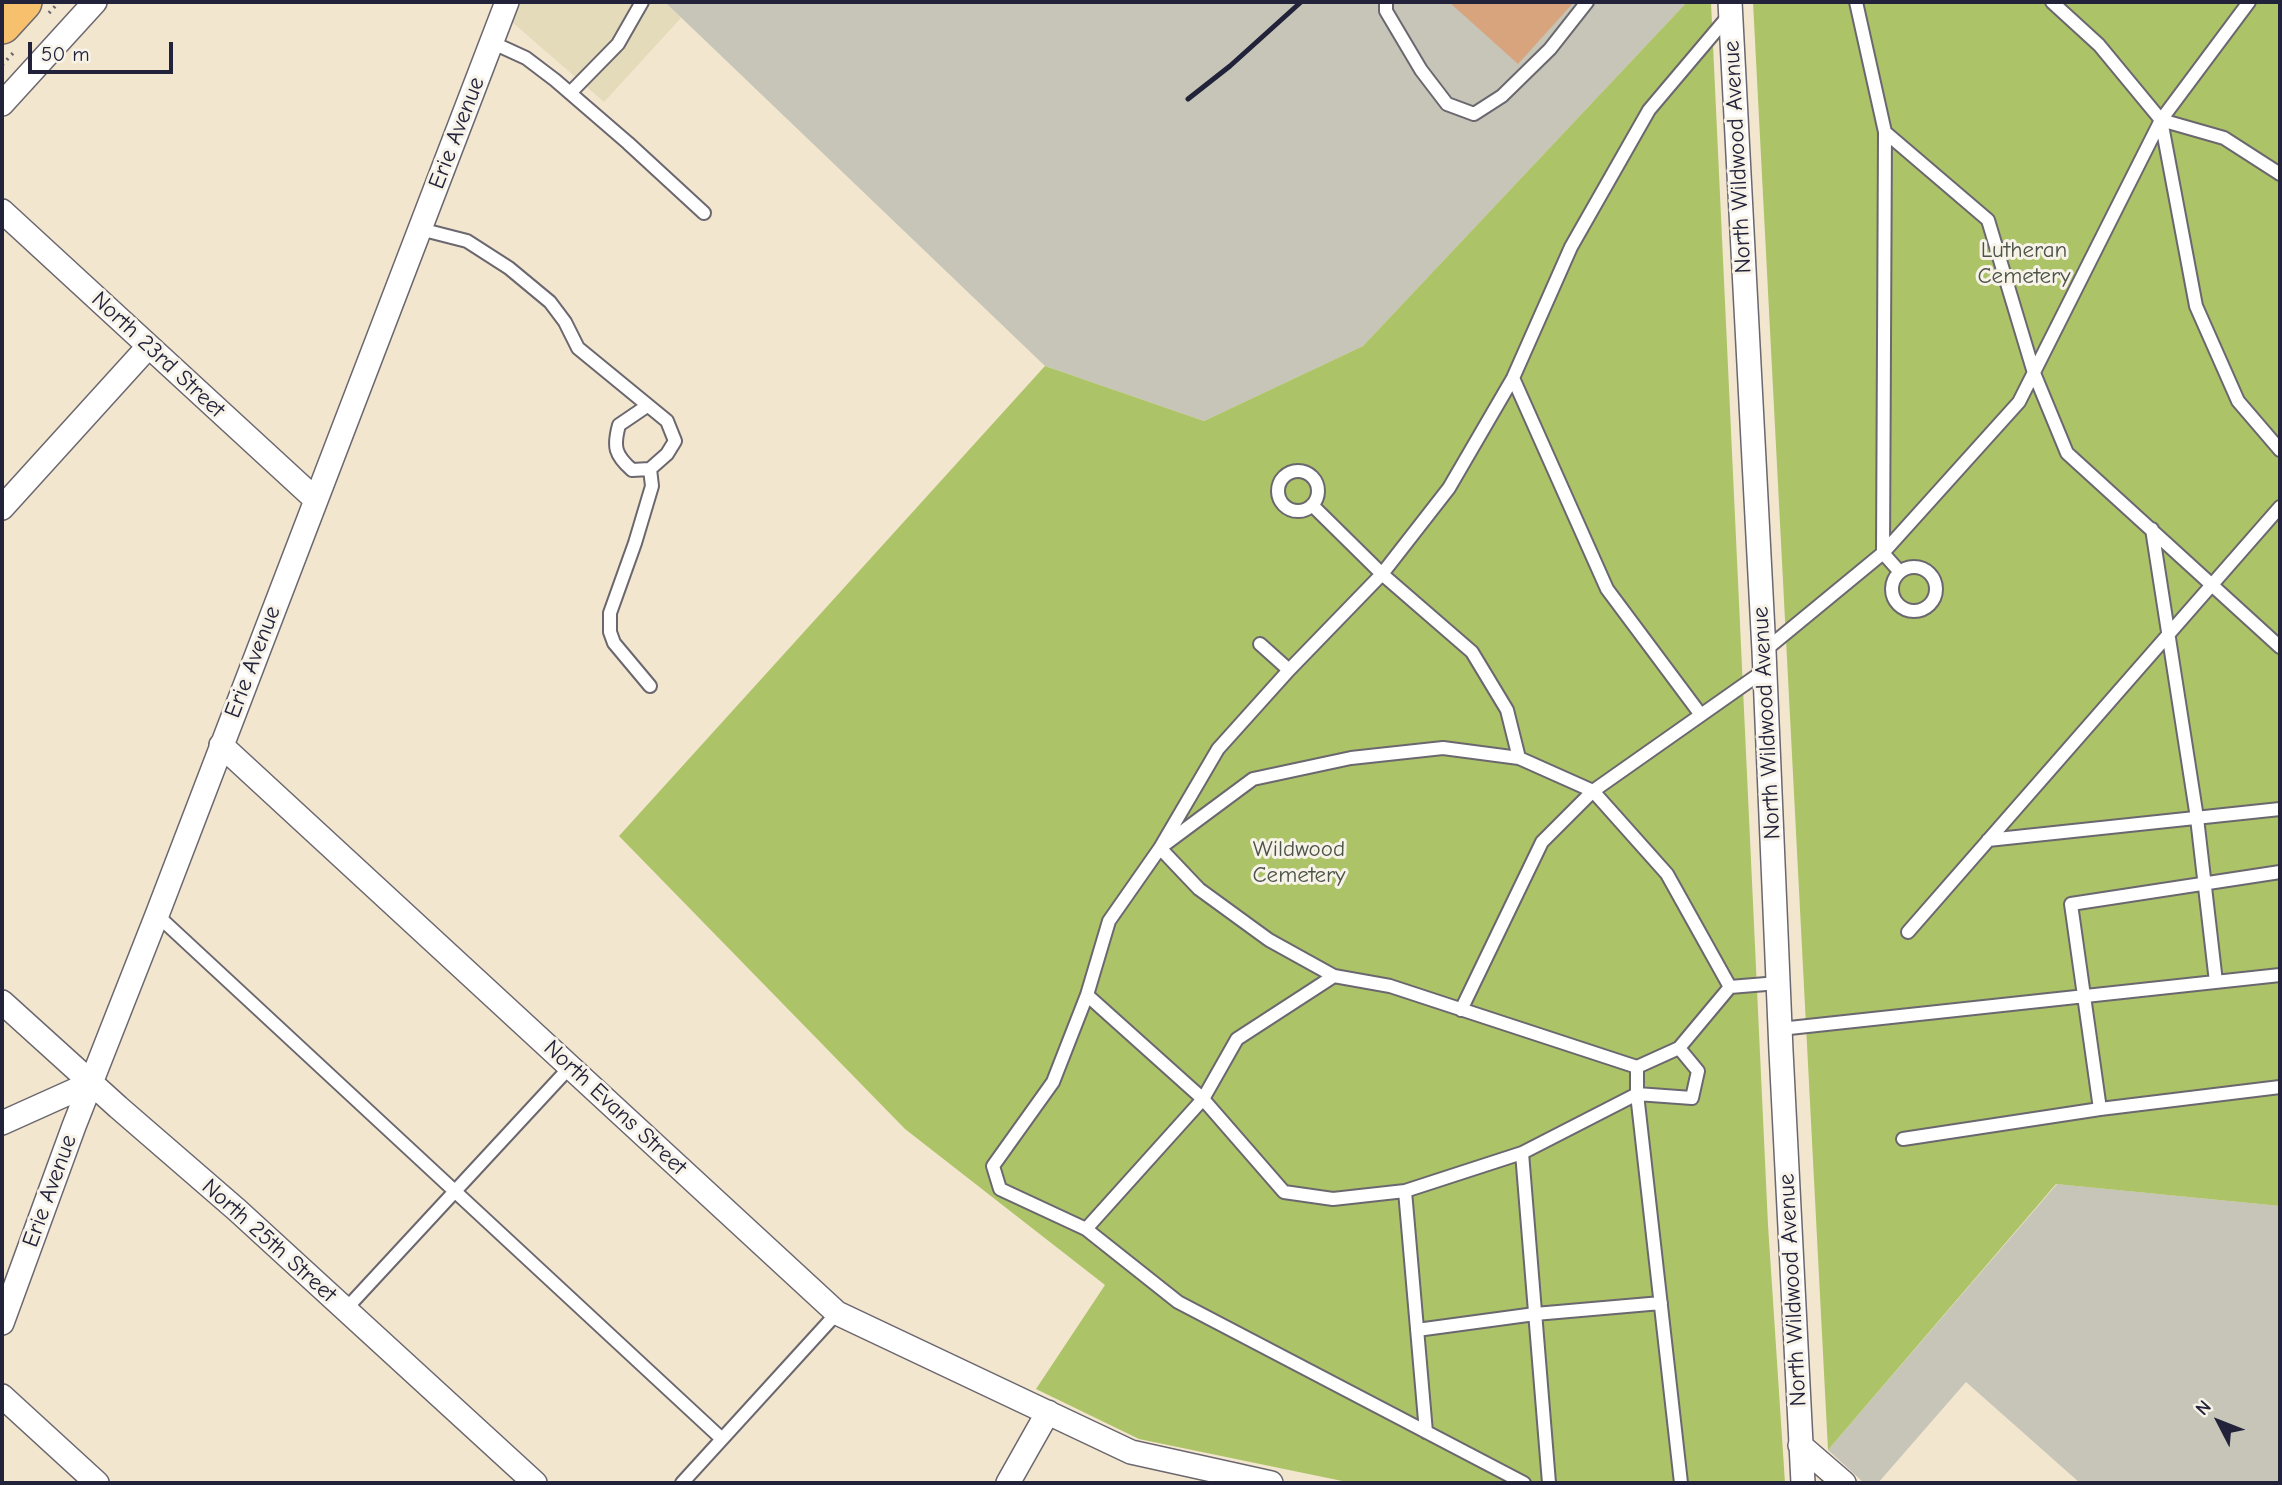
<!DOCTYPE html>
<style>
body{margin:0}
#map{position:relative;width:2282px;height:1485px;overflow:hidden;background:#f3e6cf;font-family:"Comic Neue",sans-serif}
canvas{display:block}
.frame{position:absolute;inset:0;border:4px solid #22223b;pointer-events:none}
.north{position:absolute;left:2184px;top:1387px;width:70px;height:70px;-webkit-text-stroke:5px #f7f3e8;paint-order:stroke;rotate:312deg;font-size:19px;font-weight:700;line-height:28px;text-align:center;color:#22223b}
.north::after{content:'';display:block;margin:auto;width:24px;height:32px;background:#22223b;clip-path:polygon(50% 0,100% 100%,50% 72%,0 100%)}
.scale{position:absolute;left:28px;top:42px;width:145px;height:32px;box-sizing:border-box;border:4px solid #22223b;border-top:0;padding-left:9px;font-size:21px;line-height:24px;white-space:nowrap;color:#22223b;-webkit-text-stroke:5px #f7f3e8;paint-order:stroke}
</style>
<div id="map">
<canvas width="2282" height="1485"></canvas>
<div class="frame"></div>
<div class="north">N</div>
<div class="scale">50 m</div>
</div>
<script>
const ctx = document.querySelector('canvas').getContext('2d');
ctx.lineJoin = 'round';
function paint(path, color) {
  ctx.fillStyle = color;
  ctx.fill(path, 'evenodd');
}
function strokePath(path, color, width, dash) {
  ctx.strokeStyle = color;
  ctx.lineWidth = width;
  ctx.lineCap = dash ? 'butt' : 'round';
  ctx.setLineDash(dash || []);
  ctx.stroke(path);
}
function label(font, color, halo, rows, align = 'center') {
  ctx.font = font + ' "Comic Neue",sans-serif';
  ctx.lineWidth = 6;
  ctx.setLineDash([]);
  ctx.textBaseline = 'middle';
  ctx.strokeStyle = halo;
  ctx.fillStyle = color;
  for (const [text, x, y, turn = 0] of rows) {
    ctx.save();
    ctx.translate(x, y);
    ctx.rotate((+turn || 0) * Math.PI / 180);
    ctx.textAlign = isNaN(turn) ? turn : align;
    if (halo) ctx.strokeText(text, 0, 0);
    ctx.fillText(text, 0, 0);
    ctx.restore();
  }
}
paint(new Path2D(`
 M520,2H670L668,4L681,18L604,102L512,22Z`), '#e4dbba');
paint(new Path2D(`
 M670,2H1687L1363,346L1204,421L1045,366L667,4Z
 M2057,1184L2280,1206V1483H2080L1966,1382L1878,1483H1864L1828,1450Z`), '#c6c5b8');
paint(new Path2D(`
 M1687,2H1711L1768,1225L1785,1483H1352L1139,1439L1036,1389L1105,1285L905,1129L619,836L1045,366L1204,421L1363,346Z
 M1753,2H2280V1206L2056,1184L1828,1450Z`), '#acc368');
paint(new Path2D(`
 M1449,2H1574L1518,64Z`), '#d8a47e');
const service = new Path2D(`
 M1386,2V11L1421,70L1447,104L1474,114L1502,96L1550,49L1587,2
 M1856,2L1885,132L1883,553L1899,571
 M2052,2L2099,45L2161,120L2196,306L2238,401L2280,450
 M491,42L526,58L555,80L628,143L704,213
 M570,93L618,44L642,2
 M2161,120L2224,138L2280,174
 M1885,132L1988,220L2034,373L2067,453L2280,647
 M420,229L467,241L509,268L550,302L565,322L578,348L667,421L675,441L667,454L650,469L632,470C615,455 613,447 619,425L647,406
 M1513,378L1607,589L1701,715
 M1278 491a20 20 0 1 1 40 0a20 20 0 1 1-40 0Z
 M1312,505L1382,574L1472,652L1507,710L1519,758
 M2152,529L2197,818L2216,982
 M1892 589a22 22 0 1 1 44 0a22 22 0 1 1-44 0Z
 M1260,644L1289,670
 M1764,651L1883,553L2019,402L2161,120L2249,2
 M650,686L614,643L610,632V613L635,543L652,486L650,469
 M1988,840L2280,809
 M157,915L722,1439
 M1908,932L2280,507
 M1334,976L1269,940L1199,889L1160,848L1253,779L1351,758L1443,748L1519,758L1593,791L1667,874L1730,987L1778,983
 M1087,995L1203,1099L1284,1192L1333,1199L1405,1191L1522,1153L1637,1094V1067
 M1461,1010L1542,842L1593,791L1765,670
 M1780,1029L2280,975
 M1679,1048L1730,987
 M2100,1109L2071,904L2280,872
 M1903,1139L2100,1109L2280,1087
 M1522,1153L1549,1483
 M1405,1191L1426,1432
 M1086,1229L1203,1099L1237,1039L1334,976L1390,986L1637,1067L1679,1048L1698,1071L1692,1098L1637,1094L1681,1483
 M345,1310L570,1067
 M1417,1330L1535,1314L1661,1303
 M682,1483L837,1313
 M1524,1483L1178,1302L1086,1229L1000,1189L993,1166L1053,1082L1087,995L1109,921L1160,848L1218,749L1289,670L1382,574L1449,488L1513,378L1571,247L1649,110L1731,13`);
const minor = new Path2D(`
 M1730,2L1764,651L1781,1051L1803,1483
 M2,104L95,2
 M2,211L315,499
 M2,508L148,347
 M221,745L837,1313L1131,1452L1271,1483
 M2,1002L118,1107L237,1210L535,1483
 M2,1123L91,1083
 M2,1323L74,1126L157,915L507,2
 M2,1396L97,1483
 M1800,1445L1844,1483
 M1008,1483L1048,1412`);
const primary = new Path2D(`
 M2,25L23,2`);
strokePath(service, '#6b676f', 16);
strokePath(minor, '#6b676f', 26);
strokePath(primary, '#6b676f', 40);
strokePath(new Path2D(`
 M49,13L59,2
 M2,65L16,50`), '#6b676f', 3.5, [2, 5]);
strokePath(service, '#fff', 12);
strokePath(minor, '#fff', 23);
strokePath(primary, '#f7c06c', 37);
strokePath(new Path2D(`
 M1188,99L1230,66L1301,2`), '#22223b', 5);
label('23px', '#22223b', '#f7f3e8', [
 ["Erie Avenue",457,133,-69],
 ["North Wildwood Avenue",1738,157,-93],
 ["North 23rd Street",158,355,43],
 ["Erie Avenue",253,662,-69],
 ["North Wildwood Avenue",1767,723,-93],
 ["North Evans Street",615,1108,43],
 ["Erie Avenue",50,1191,-70],
 ["North 25th Street",269,1241,42],
 ["North Wildwood Avenue",1793,1290,-93]
]);
label('23px', '#4b5248', '#f7f3e8', [
 ["Lutheran",2024,250],
 ["Cemetery",2024,276],
 ["Wildwood",1299,849],
 ["Cemetery",1299,875]
]);
</script>
